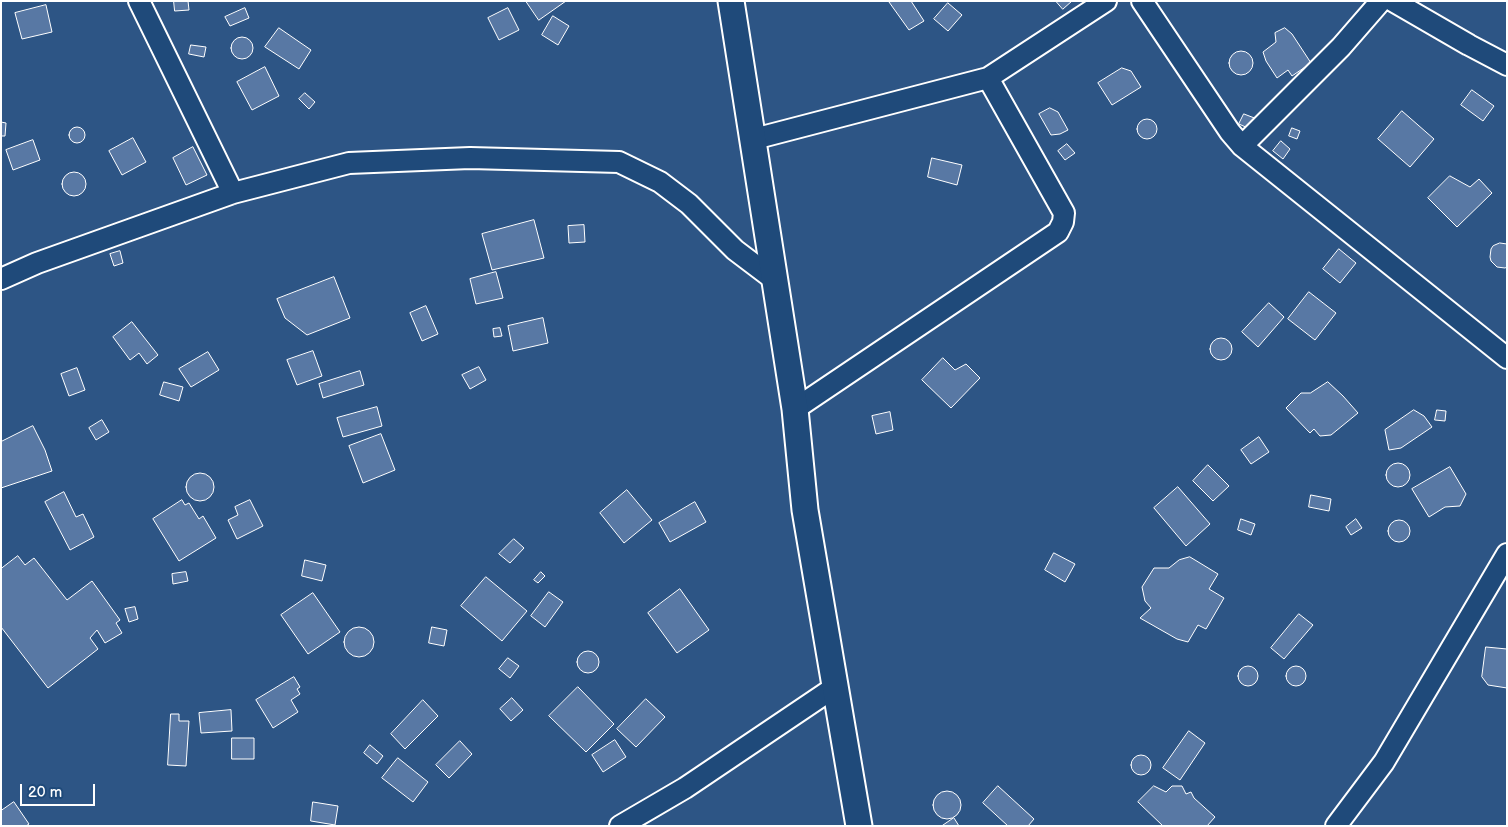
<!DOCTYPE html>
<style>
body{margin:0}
#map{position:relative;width:1508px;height:827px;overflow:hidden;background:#2d5585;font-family:"Balsamiq Sans",sans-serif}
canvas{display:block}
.frame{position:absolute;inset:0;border:2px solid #fff;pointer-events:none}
.scale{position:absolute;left:20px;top:784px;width:75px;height:22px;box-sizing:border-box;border:2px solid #fff;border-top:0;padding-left:6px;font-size:15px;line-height:18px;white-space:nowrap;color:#fff;-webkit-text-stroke:4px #1f4a7a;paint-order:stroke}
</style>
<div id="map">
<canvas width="1508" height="827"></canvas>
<div class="frame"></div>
<div class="scale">20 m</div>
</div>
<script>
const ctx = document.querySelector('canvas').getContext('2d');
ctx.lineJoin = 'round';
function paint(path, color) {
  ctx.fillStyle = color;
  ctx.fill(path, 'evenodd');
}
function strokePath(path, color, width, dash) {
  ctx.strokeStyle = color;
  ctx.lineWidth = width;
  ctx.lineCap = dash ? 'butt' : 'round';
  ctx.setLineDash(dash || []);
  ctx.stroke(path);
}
const building = new Path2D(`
 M174,1H188L189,10L175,11Z
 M526,1H566L539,20Z
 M911,1L924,21L909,30L889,2Z
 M1056,1H1072L1063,9Z
 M948,3L962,15L948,31L934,19Z
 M46,5L52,32L22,39L15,13Z
 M245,8L249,18L230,26L225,17Z
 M508,8L519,30L499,40L488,18Z
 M553,16L569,26L558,45L542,35Z
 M279,28L311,50L299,69L265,47Z
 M1285,28L1292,34L1311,63L1292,76L1288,70L1277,78L1266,61L1263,52L1276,42L1275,33Z
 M231 48a11 11 0 1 1 22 0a11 11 0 1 1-22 0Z
 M191,45L206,47L204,57L189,54Z
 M1229 63a12 12 0 1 1 24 0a12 12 0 1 1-24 0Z
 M265,67L279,96L252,110L237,82Z
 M1122,68L1131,71L1141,87L1112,105L1098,83Z
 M1472,90L1494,106L1483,121L1461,105Z
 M305,93L315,102L309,109L299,99Z
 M1050,108L1058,112L1068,130L1060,134L1051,135L1039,114Z
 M1402,111L1434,139L1410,167L1378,139Z
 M1244,114L1257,119L1252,130L1239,124Z
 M1137 129a10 10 0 1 1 20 0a10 10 0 1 1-20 0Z
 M1,122L6,123L5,136H1Z
 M69 135a8 8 0 1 1 16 0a8 8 0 1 1-16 0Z
 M1292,128L1300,131L1297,139L1289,136Z
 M133,138L146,162L122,175L109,151Z
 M33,140L40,160L13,170L6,150Z
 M1281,141L1290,149L1283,159L1273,151Z
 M1067,144L1075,153L1065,160L1058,151Z
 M193,147L207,175L186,185L173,158Z
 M932,158L962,165L957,185L928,177Z
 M62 184a12 12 0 1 1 24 0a12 12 0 1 1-24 0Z
 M1450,176L1470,187L1479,179L1492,193L1457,227L1428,198Z
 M534,220L544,258L492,270L482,234Z
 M584,225L585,242L569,243L568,226Z
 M1500,243L1507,244V267L1505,268L1497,267L1491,261L1490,257L1491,249L1493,246Z
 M1339,249L1356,263L1340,283L1323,269Z
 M120,251L123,263L114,266L110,254Z
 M496,272L503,298L476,304L470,279Z
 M334,277L350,318L307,335L285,318L277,299Z
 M1309,292L1336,313L1315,340L1288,319Z
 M1269,303L1284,317L1258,347L1242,332Z
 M426,306L438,334L422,341L410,313Z
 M543,318L548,343L513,351L508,326Z
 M132,322L158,355L147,364L139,353L130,360L113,337Z
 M500,328L502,336L494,337L493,329Z
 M1210 349a11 11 0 1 1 22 0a11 11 0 1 1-22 0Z
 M313,351L322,376L297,385L287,360Z
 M208,352L219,370L191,387L179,369Z
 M943,358L955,370L966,364L980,378L951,408L922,380Z
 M479,367L486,380L470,389L462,375Z
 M77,368L85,390L69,396L61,374Z
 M360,371L364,385L323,398L319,384Z
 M164,382L183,387L179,401L160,395Z
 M1328,382L1343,396L1358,413L1331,435L1320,436L1314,429L1310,433L1286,408L1301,393H1310Z
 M377,407L382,426L343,437L337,418Z
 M1414,410L1424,416L1432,427L1401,448L1389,450L1385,430Z
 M1437,410L1446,411L1445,421L1435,420Z
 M890,412L893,430L876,434L872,416Z
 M102,420L109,432L96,440L89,428Z
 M33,426L45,450L52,471L1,488V442Z
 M381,434L395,470L363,483L349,446Z
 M1259,437L1269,452L1251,464L1241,450Z
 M1386 475a12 12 0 1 1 24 0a12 12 0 1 1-24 0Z
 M1208,465L1229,486L1213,501L1193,481Z
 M1450,467L1466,494L1460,506L1445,507L1429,517L1412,489Z
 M186 487a14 14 0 1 1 28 0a14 14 0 1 1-28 0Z
 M1178,487L1210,524L1186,546L1154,508Z
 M627,490L652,520L624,543L600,513Z
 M64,492L76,517L83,514L94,537L70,550L45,502Z
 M1311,495L1331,499L1329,511L1309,507Z
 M182,500L185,505L189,503L199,519L203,516L216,538L179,561L153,519Z
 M250,500L263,526L237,539L228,520L238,515L235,507Z
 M695,502L706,522L670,542L659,523Z
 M1241,519L1255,524L1251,535L1238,530Z
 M1356,519L1362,528L1351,535L1346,527Z
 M1388 531a11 11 0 1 1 22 0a11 11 0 1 1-22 0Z
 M514,539L524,548L510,563L499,554Z
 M1054,553L1075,564L1065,582L1045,570Z
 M18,556L25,565L34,558L67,600L92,581L120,620L116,623L122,633L105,643L97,630L90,638L98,649L48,688L1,627V569Z
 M1190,557L1218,574L1209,589L1224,598L1206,629L1198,625L1188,642L1177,639L1140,618L1151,608L1145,601L1142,587L1154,568H1169L1179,560Z
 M305,560L326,565L322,581L302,576Z
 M186,572L188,581L173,584L172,574Z
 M541,572L545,576L538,583L534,580Z
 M486,577L527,611L502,641L461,606Z
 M680,589L709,630L677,653L648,613Z
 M549,592L563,602L545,627L531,616Z
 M313,593L340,632L308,654L281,615Z
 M135,607L138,619L129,622L125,609Z
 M1299,614L1313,625L1284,659L1271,648Z
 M432,627L447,630L444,646L429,643Z
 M344 642a15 15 0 1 1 30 0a15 15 0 1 1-30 0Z
 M1486,647L1507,649V688L1488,685L1482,677Z
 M577 662a11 11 0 1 1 22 0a11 11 0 1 1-22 0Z
 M508,658L519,666L510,678L499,669Z
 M1286 676a10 10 0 1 1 20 0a10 10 0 1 1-20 0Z
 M1238 676a10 10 0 1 1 20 0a10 10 0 1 1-20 0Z
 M294,677L300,687L297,689L300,694L291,700L298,712L273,728L256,700Z
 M578,687L614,724L586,752L549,716Z
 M512,698L523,710L511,721L500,709Z
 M646,699L665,717L636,747L617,729Z
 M423,700L438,716L405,749L391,734Z
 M231,710L232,731L201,733L199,713Z
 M171,714H179V721H189L186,766L168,765Z
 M1189,731L1205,743L1180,780L1163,768Z
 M232,738H254V759H232Z
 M615,740L626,757L603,772L592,755Z
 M460,741L472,754L449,778L436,765Z
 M370,745L383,756L377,764L364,753Z
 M1131 765a10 10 0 1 1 20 0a10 10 0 1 1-20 0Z
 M398,758L428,782L413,802L382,778Z
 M998,786L1034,819L1028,826H1008L983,803Z
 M1154,786L1166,792L1172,786H1182L1186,794L1191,792L1194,798L1215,817L1207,826H1163L1138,802Z
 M933 805a14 14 0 1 1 28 0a14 14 0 1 1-28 0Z
 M14,802L29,824L26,826H1V811Z
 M313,802L338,806L335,825L311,821Z
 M954,818L959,826H942Z`);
paint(building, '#5878a4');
strokePath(building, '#fff', 1);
const minor = new Path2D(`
 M139,1L233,193
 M1142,1L1230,132L1242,146L1507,358
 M1393,1L1469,45L1507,65
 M754,139L988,78L1106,1
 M1242,146L1341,47L1381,1
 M1,279L37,263L233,193L349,163L470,158L619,162L660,182L689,204L735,250L776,281
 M795,409L1058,232L1063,222L1064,213L988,78
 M620,826L685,788L835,687
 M1336,826L1384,762L1507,554`);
const tertiary = new Path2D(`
 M731,1L795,409L805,510L859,826`);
strokePath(minor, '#fff', 24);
strokePath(tertiary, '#fff', 29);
strokePath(minor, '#1f4a7a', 20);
strokePath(tertiary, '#1f4a7a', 25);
</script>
